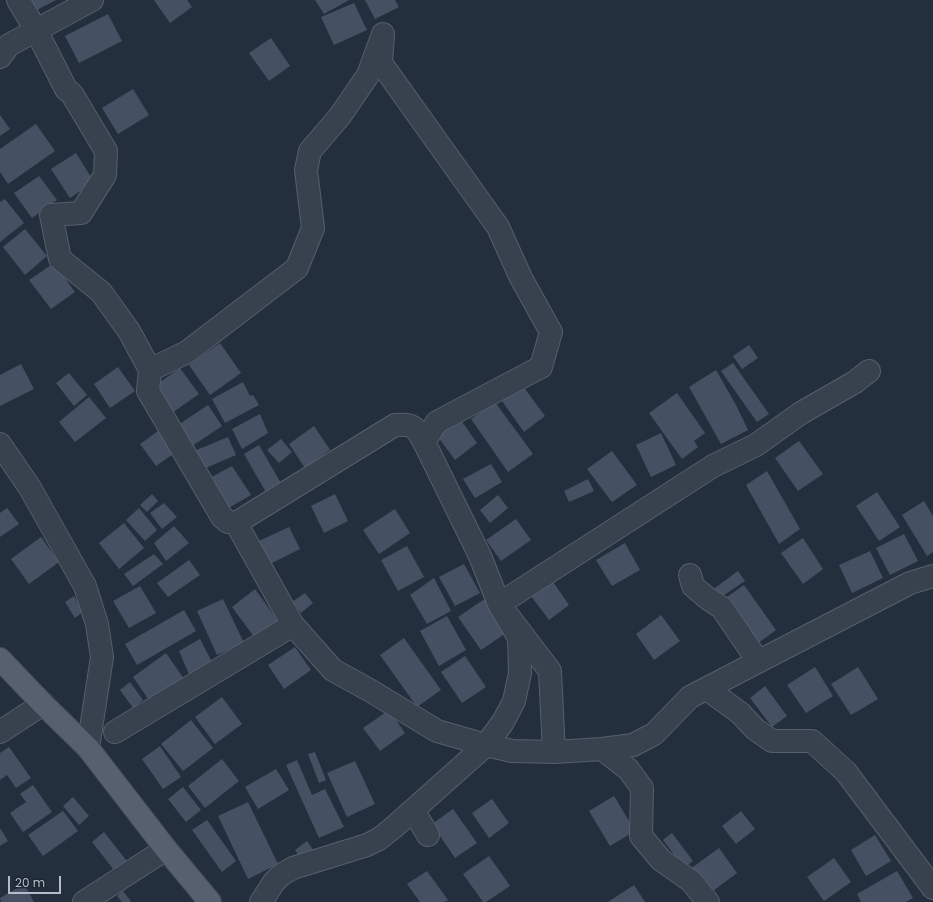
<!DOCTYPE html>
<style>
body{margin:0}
#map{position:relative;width:933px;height:902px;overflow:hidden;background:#242f3e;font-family:Poppins,sans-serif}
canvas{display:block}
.scale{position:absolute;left:8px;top:876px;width:53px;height:18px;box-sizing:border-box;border:2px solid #b4bcc9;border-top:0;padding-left:5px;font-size:12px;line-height:14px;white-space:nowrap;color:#b4bcc9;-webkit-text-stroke:3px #1d2633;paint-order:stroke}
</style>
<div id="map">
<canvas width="933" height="902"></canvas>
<div class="scale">20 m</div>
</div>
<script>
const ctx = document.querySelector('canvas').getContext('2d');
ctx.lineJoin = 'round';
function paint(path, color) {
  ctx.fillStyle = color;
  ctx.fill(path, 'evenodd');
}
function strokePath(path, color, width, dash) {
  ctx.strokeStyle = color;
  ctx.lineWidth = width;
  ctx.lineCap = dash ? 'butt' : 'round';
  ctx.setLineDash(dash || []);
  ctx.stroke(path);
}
paint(new Path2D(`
 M27,0H56L33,12Z
 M154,0H187L192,7L170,23Z
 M315,0H349L324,14Z
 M365,0H395L399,7L375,19Z
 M354,3L367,30L334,45L321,17Z
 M108,14L122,41L79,63L65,36Z
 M271,38L290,66L269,81L249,53Z
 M133,89L149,115L118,134L102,108Z
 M0,115L10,129L0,136Z
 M36,124L55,151L8,184L0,172V149Z
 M76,153L94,182L70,198L51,169Z
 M39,176L57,200L32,218L14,193Z
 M5,199L24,223L0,242V202Z
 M25,229L47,256L25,275L3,247Z
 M54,263L75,292L51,309L29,280Z
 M220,343L241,373L210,395L189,365Z
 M749,345L758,358L742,369L733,356Z
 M733,363L769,414L757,422L721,371Z
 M21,364L34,389L0,406V375Z
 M118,367L135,391L110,408L94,384Z
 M180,368L199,394L172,413L153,387Z
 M716,370L736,405L748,430L721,444L689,387Z
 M69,373L87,395L74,406L56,383Z
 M243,382L250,396L253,395L259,405L225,423L212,399Z
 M523,386L545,416L524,432L502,401Z
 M677,393L705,433L694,441L698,447L682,459L649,413Z
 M89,397L106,418L75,442L59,422Z
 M495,402L533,454L508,472L471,419Z
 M208,405L222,426L189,448L175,427Z
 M260,414L268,433L242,449L232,429Z
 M458,416L477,443L455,460L435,433Z
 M314,426L330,450L305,468L289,444Z
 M161,429L176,452L156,466L140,444Z
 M661,433L676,465L651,477L636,445Z
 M228,437L236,455L201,470L194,451Z
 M281,439L292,452L279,463L267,450Z
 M799,441L823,474L798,491L775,458Z
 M259,445L282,485L267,494L244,454Z
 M612,451L637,485L612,502L587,469Z
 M491,464L502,482L475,498L463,479Z
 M232,466L251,495L227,509L208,479Z
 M767,471L800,529L779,544L746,485Z
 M588,479L594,491L569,502L564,491Z
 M877,492L900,527L879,541L856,506Z
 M152,494L158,501L147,512L140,505Z
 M335,494L348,521L324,533L311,506Z
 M498,495L508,508L490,523L480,510Z
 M924,501L933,516V552L927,556L902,515Z
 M164,503L177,517L162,529L150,513Z
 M7,508L19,524L0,537V513Z
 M139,508L157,530L145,541L126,520Z
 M395,509L410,533L379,554L363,530Z
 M516,519L531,540L501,561L486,540Z
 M124,523L144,548L119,569L99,543Z
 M174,526L189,543L166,561L154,543Z
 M289,527L300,549L270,564L259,541Z
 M904,534L918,561L890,575L876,548Z
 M41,537L59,562L29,584L11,559Z
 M803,538L823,569L803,584L781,553Z
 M625,543L640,570L612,586L596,560Z
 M407,546L424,577L398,591L381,560Z
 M870,551L883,578L852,593L839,565Z
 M154,554L163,564L133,586L124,574Z
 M189,560L200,575L168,597L157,583Z
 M464,564L480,593L455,606L439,577Z
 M738,571L745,581L718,599L712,590Z
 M549,576L569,605L549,620L528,592Z
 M434,578L451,611L427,624L410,595Z
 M744,585L776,630L753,647L720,602Z
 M140,586L156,613L129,628L113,601Z
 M255,589L278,621L255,638L232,607Z
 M305,593L313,603L301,613L292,602Z
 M74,596L83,612L75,618L65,602Z
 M486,598L509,631L481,650L458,617Z
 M223,599L244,643L217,655L197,611Z
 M184,610L196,631L137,665L125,644Z
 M661,615L680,641L654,660L636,634Z
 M447,616L466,650L439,666L420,631Z
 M404,638L441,690L417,707L380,655Z
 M200,639L212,662L189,674L179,651Z
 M295,647L311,670L284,689L268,665Z
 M166,653L184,679L151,703L133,677Z
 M465,656L486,687L462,703L441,672Z
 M815,667L833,696L806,713L787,685Z
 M858,667L878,699L851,715L831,684Z
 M130,682L143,700L133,708L120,690Z
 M765,686L787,716L772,727L750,698Z
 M222,697L242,724L215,744L195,717Z
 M389,710L405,733L380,751L363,728Z
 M191,720L213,748L183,771L161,744Z
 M160,746L181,777L163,789L142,759Z
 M9,747L31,778L16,788L7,775L0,780V753Z
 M315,752L326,780L319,783L308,754Z
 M222,759L239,781L205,808L188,786Z
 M297,760L312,795L325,789L344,827L319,838L286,765Z
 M355,761L375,804L347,817L327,773Z
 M276,769L289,790L258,809L245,787Z
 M33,785L52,812L23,832L10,813L26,802L20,794Z
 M183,787L201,810L186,822L168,799Z
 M614,796L635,831L610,846L589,811Z
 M73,797L89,816L79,825L63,806Z
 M492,799L509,823L489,838L472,813Z
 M248,802L278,864L248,879L218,816Z
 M453,809L477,843L455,858L432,824Z
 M63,811L78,831L43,856L28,835Z
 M741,811L755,829L736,844L722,826Z
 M207,820L236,861L222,872L192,830Z
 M0,828L8,841L0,846Z
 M104,832L130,865L117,874L92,842Z
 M672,833L693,861L684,868L663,840Z
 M875,835L891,861L866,876L851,850Z
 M307,841L314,851L301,859L295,850Z
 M719,848L737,873L709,894L690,869Z
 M489,856L510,886L486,902H483L463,874Z
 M834,858L851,882L824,901L807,877Z
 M427,871L448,900L444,902H420L407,884Z
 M897,871L913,898L906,902H861L857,894Z
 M24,884L34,902H1L0,898Z
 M634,885L645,902H608Z
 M123,891L131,901L130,902H122L117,896Z`), '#455162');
const minor = new Path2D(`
 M18,0L36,30L66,89L72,94L106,151L105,175L81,213L51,215L60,259L101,292L129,331L150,370L148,391L222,517L228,522L236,523L395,425C414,424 415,426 424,442L480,556L499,604L519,638L520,673L514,701L503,722L486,745L437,731L371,691L333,670L293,625
 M0,57L9,45L92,0
 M150,370L187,352L297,268L313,228L306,170L310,151L340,116L368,75L383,34L381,63L498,227L521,278L551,332L541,367L437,422L424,442
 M0,444L30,488L85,586L97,624L102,657L88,748
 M690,575L693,586L707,598L722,608L758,661
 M707,689L740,713L755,729L772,741H812L846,772L933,888
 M0,732L43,704
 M115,732L293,625L236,523
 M602,749L628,769L642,788L641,836L661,860L691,881L708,902
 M554,752L550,671L499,604L713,466L756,445L801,413L855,382L869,371
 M413,810L428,835
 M84,902L166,849
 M261,902L274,882L281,875L293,868L367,845L379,839L394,827L486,745L512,751L554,752L602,749L633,745L654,734L690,697L910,583L933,576`);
const major = new Path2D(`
 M0,659L43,704L88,748L166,849L210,902`);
strokePath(minor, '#565f6c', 24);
strokePath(major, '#414a57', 24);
strokePath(minor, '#38414e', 22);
strokePath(major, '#56606e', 22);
</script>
